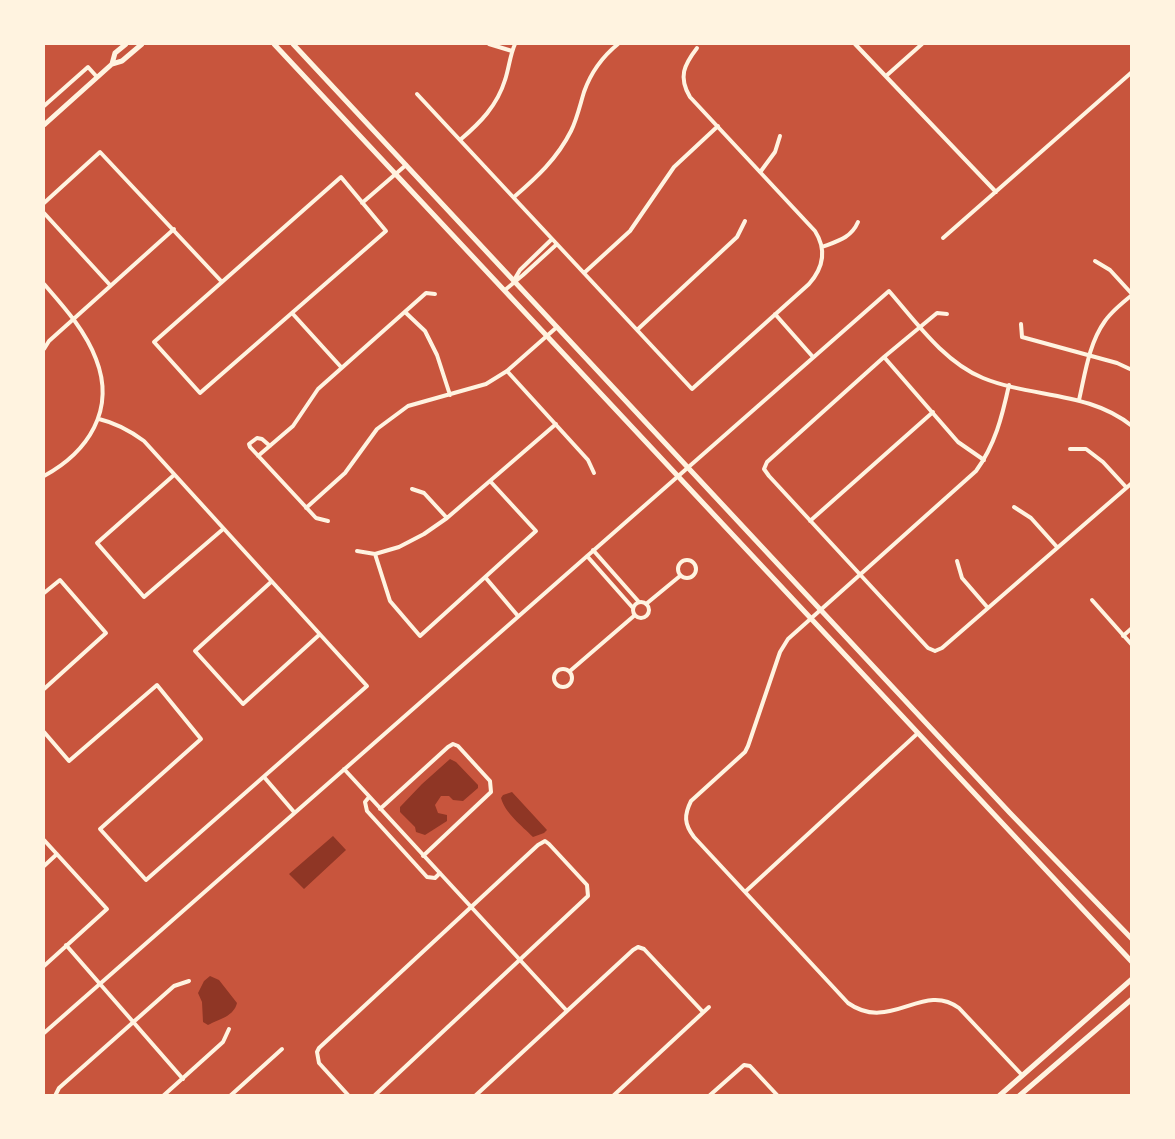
<!DOCTYPE html>
<style>
body{margin:0}
#map{position:relative;width:1175px;height:1139px;overflow:hidden;background:#c8553d;font-family:"Nunito Sans",sans-serif}
canvas{display:block}
.frame{position:absolute;inset:0;border:45px solid #fff3e0;pointer-events:none}
</style>
<div id="map">
<canvas width="1175" height="1139"></canvas>
<div class="frame"></div>
</div>
<script>
const ctx = document.querySelector('canvas').getContext('2d');
ctx.lineJoin = 'round';
function paint(path, color) {
  ctx.fillStyle = color;
  ctx.fill(path, 'evenodd');
}
function strokePath(path, color, width, dash) {
  ctx.strokeStyle = color;
  ctx.lineWidth = width;
  ctx.lineCap = dash ? 'butt' : 'round';
  ctx.setLineDash(dash || []);
  ctx.stroke(path);
}
paint(new Path2D(`
 M450,759L456,762L478,785V788L463,801L453,800L449,796H441L435,805L438,813L447,815V821L425,835L416,832L415,827L400,812V807L422,784Z
 M512,792L547,830L544,833L533,837C522,826 505,813 501,798L503,795Z
 M333,836L346,850L304,889L289,874Z
 M210,976L219,980L237,1003C234,1016 220,1019 208,1025L203,1022L202,1002L198,993L204,981Z`), '#8f3625');
strokePath(new Path2D(`
 M489,44L512,51
 M855,44L996,192
 M886,76L922,44
 M417,94L692,389L809,284C824,267 827,250 815,231L690,97C678,77 684,65 697,48
 M44,106L88,67L97,77
 M460,140C480,123 497,106 505,80C509,68 510,55 515,44
 M761,171L775,152L780,136
 M341,177L386,231L200,393L154,342Z
 M514,197C536,178 557,159 571,131C577,119 580,105 584,92C591,72 602,57 618,44
 M44,203L100,152L222,282
 M362,203L406,165
 M44,213L110,285
 M943,238L1132,72
 M822,247C838,241 851,238 858,222
 M1095,261L1110,270L1132,294
 M584,273L630,231L674,167L718,126
 M514,280L520,270L552,239
 M44,284C64,307 85,330 96,359C116,410 88,452 44,476
 M505,290L523,275L557,244
 M405,312L425,331L437,355L450,395
 M292,313L341,367
 M775,314L813,357
 M947,314L937,313L884,357L767,462L764,469L769,476L928,648L935,651L942,648L1132,483
 M1021,324L1022,337L1117,363L1132,370
 M637,330L737,237L745,221
 M44,349L49,341L174,229
 M884,357L958,442L984,460
 M507,371L588,460L594,473
 M1009,385C1002,417 995,445 976,471L788,639L780,652L748,746L745,752L691,801C684,815 684,824 694,837L848,1003C890,1033 923,981 959,1008L1022,1075
 M1079,400C1085,374 1089,343 1105,321C1112,311 1122,303 1132,295
 M270,446L262,439L257,438L249,444L250,447L316,518L328,521
 M1070,449H1086L1103,462L1126,487
 M258,456L293,426L318,389L426,293L435,294
 M174,475L97,543L144,597L222,530
 M412,489L424,493L447,518
 M1014,507L1031,518L1057,547
 M306,508L345,473L377,429L408,406L486,384L507,371L557,327
 M810,521L933,412
 M593,550L639,602
 M357,551L375,554L399,547L424,534L447,518L556,424
 M375,554L390,601L420,636L536,531L490,481
 M587,556L633,608
 M678 569a9 9 0 1 1 18 0a9 9 0 1 1-18 0Z
 M957,561L962,578L988,608
 M485,577L518,616
 M271,582L195,651L243,704L319,635
 M44,593L60,580L106,633L44,689
 M1092,600L1132,645
 M633 610a8 8 0 1 1 16 0a8 8 0 1 1-16 0Z
 M646,604L680,576
 M1123,636L1132,628
 M554 678a9 9 0 1 1 18 0a9 9 0 1 1-18 0Z
 M570,671L635,615
 M44,732L69,761L157,685L201,739L100,829L146,880L367,686L144,441C129,430 116,423 99,419
 M344,769L567,1011
 M264,777L294,812
 M369,797L365,802L367,811L427,877L435,878L440,873
 M380,809L448,747L453,744L458,746L490,781L491,792L423,856
 M44,840L107,909L44,966
 M44,866L57,854
 M745,892L918,733
 M66,945L183,1079
 M44,1033L889,291C916,322 944,362 983,378C1032,398 1089,391 1132,426
 M55,1096L59,1088L174,986L189,981
 M163,1096L223,1042L229,1029
 M230,1096L282,1049
 M349,1096L319,1063L317,1052L319,1048L538,845L545,841L549,844L587,885L588,896L374,1096
 M475,1096L633,950L638,947L644,949L703,1012
 M613,1096L709,1007
 M709,1096L744,1065L750,1066L778,1096`), '#fff3e0', 4);
strokePath(new Path2D(`
 M274,44L1132,962
 M293,44L1010,813L1132,939
 M112,64L115,53L126,44
 M44,125L112,64L122,61L142,44`), '#fff3e0', 5);
strokePath(new Path2D(`
 M999,1096L1132,979
 M1019,1096L1132,999`), '#fff3e0', 5);
</script>
